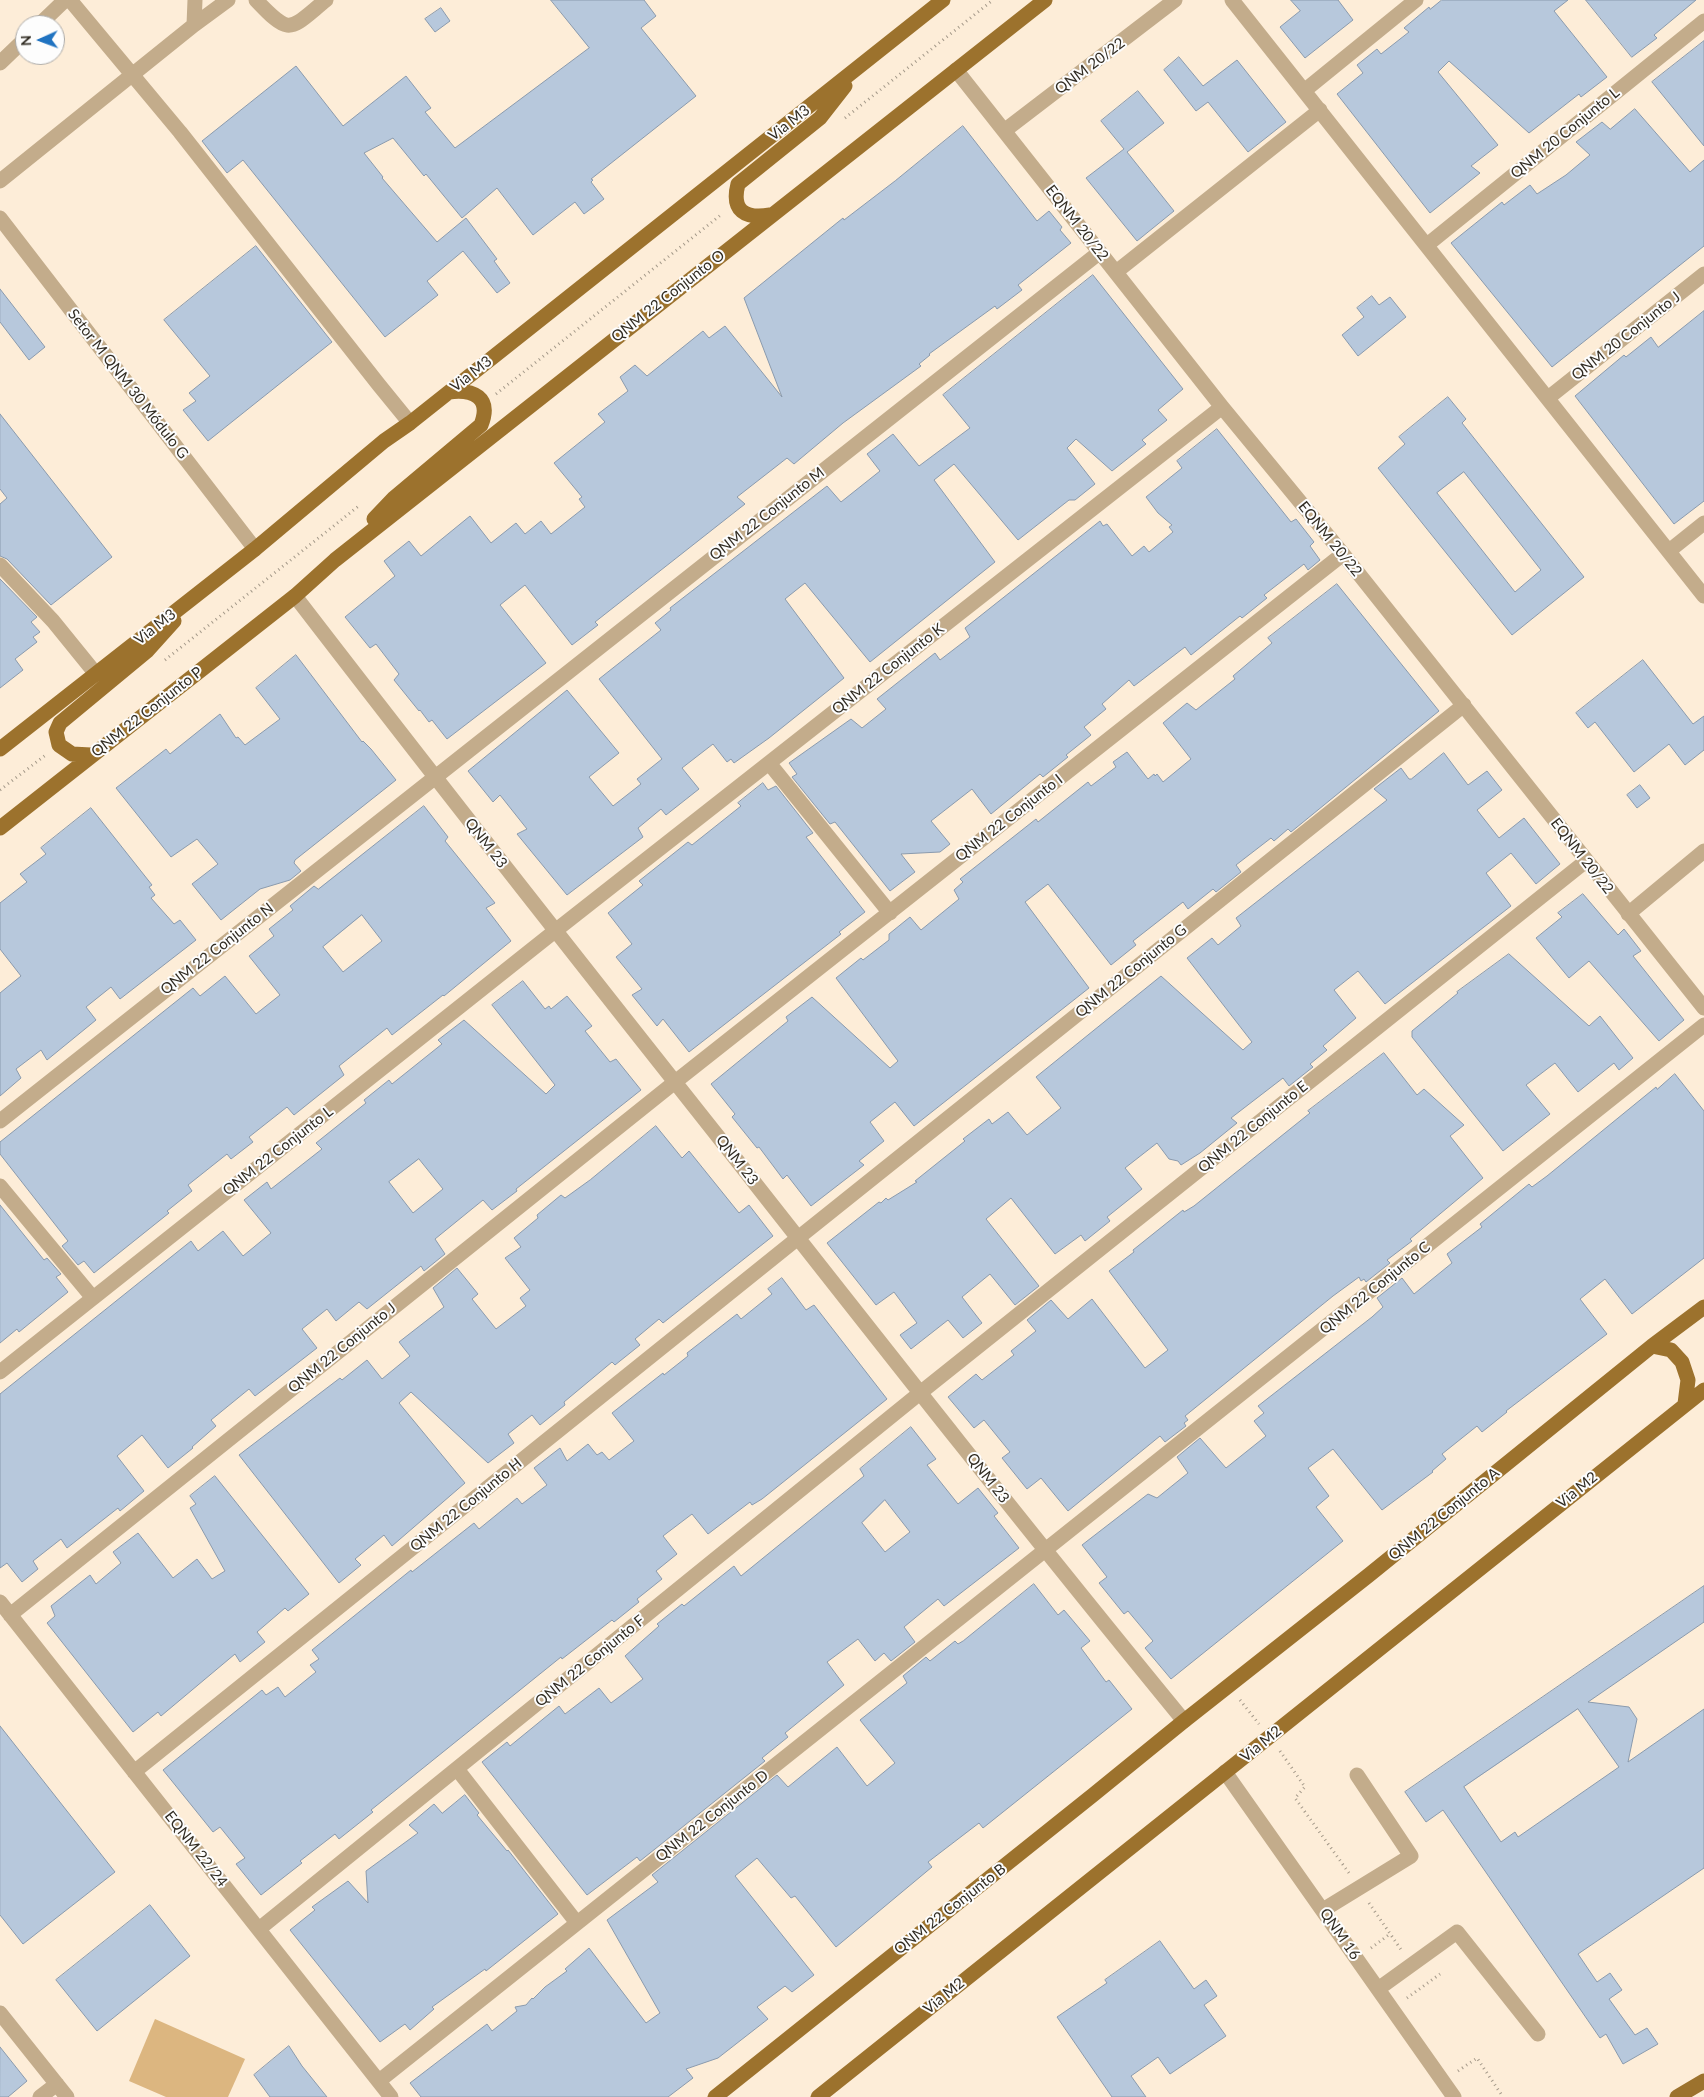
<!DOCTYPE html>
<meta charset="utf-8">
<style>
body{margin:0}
#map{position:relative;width:1704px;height:2097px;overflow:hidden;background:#fdedd8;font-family:Lato,sans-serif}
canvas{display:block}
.north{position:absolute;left:15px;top:15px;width:50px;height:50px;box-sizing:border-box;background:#fdfdfd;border:1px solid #aba9a6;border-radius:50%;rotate:268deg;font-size:14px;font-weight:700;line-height:20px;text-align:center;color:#312c23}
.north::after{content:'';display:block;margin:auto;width:18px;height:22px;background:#2073c1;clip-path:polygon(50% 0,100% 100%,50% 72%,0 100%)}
</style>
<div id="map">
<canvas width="1704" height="2097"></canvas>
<div class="north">N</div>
</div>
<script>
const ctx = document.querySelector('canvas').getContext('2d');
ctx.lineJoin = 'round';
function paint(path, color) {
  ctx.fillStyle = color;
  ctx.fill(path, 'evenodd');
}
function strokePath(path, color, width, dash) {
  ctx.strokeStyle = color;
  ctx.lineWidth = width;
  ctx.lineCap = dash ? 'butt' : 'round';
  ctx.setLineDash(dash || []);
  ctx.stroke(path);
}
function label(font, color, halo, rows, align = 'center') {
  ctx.font = font + ' Lato,sans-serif';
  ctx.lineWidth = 4;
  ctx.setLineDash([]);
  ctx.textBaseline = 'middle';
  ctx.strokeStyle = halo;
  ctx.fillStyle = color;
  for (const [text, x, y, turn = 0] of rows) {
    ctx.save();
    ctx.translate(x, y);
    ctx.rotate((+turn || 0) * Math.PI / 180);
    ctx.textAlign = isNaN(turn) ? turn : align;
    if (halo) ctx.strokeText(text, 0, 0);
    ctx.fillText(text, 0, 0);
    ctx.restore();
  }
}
paint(new Path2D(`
 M155,2019L245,2059L228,2097H166L129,2081Z`), '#dcb680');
const building = new Path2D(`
 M551,0H644L656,16L641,28L696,96L591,179L593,180L591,182L604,199L584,214L575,202L533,235L497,188L462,218L426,174L424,176L393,138L364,153L383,177L382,178L437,242L466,218L497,259L494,261L510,283L497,293L463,251L427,281L438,295L385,337L243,160L227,173L202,141L296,66L343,126L406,76L431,108L425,112L455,148L589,48Z
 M1291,0H1338L1353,20L1305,58L1280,27L1300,11Z
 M1442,0H1568L1554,11L1607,77L1581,97L1579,94L1529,133L1449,61L1438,72L1498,145L1471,166L1480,173L1430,213L1337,94L1363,73L1357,65L1377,49L1381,54L1409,32L1404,28L1429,7L1430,9Z
 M1586,0H1696L1654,35L1657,38L1632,57Z
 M441,8L450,21L435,32L425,19Z
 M1704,41V146L1652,82Z
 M1179,57L1203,86L1237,60L1286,122L1248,152L1208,102L1196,111L1164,70Z
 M1138,91L1164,123L1127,152L1174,211L1137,241L1086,178L1124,149L1101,121Z
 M1635,109L1690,172L1704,160V246L1552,367L1451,243L1502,202L1504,205L1530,185L1537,194L1566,175L1590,155L1576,142L1602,122L1610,129Z
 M963,126L1037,221L1049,211L1062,227L1060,230L1071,243L1018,285L1022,290L997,309L995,306L929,354L930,355L919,364L921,366L843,423L794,464L787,458L737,497L745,504L595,622L598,625L572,645L525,585L500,605L546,663L447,739L432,720L429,722L420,710L419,711L394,680L399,674L376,644L370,648L345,617L395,576L384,561L409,541L421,556L470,516L491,543L516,523L525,534L541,521L551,534L585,507L579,499L582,497L554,463L605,422L598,414L628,391L620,377L635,365L647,376L703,331L709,338L725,326L782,397L744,298L843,218L844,220L895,181Z
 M256,246L332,342L208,441L183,410L196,401L189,393L210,376L164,320Z
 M1093,275L1183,389L1158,410L1167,420L1142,440L1146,444L1112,471L1076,439L1067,448L1095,484L1075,500H1069L1018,540L954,464L934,480L995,562L870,662L805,583L785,599L844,678L769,738L734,763L731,759L727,762L713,744L682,768L699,789L666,815L661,809L638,828L643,837L567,895L517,834L527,829L500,795L493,802L468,771L567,690L619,753L589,777L613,806L641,784L637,779L662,759L599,679L661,630L655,623L671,610L670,608L827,486L841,502L880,471L867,454L893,434L919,466L970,428L943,395Z
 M0,289L45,347L29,360L0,322Z
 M1372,296L1379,305L1390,297L1406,317L1358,356L1342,335L1364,317L1357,308Z
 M1704,311V501L1674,524L1575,396L1624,355L1626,357L1651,337L1658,347Z
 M1448,397L1466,419L1462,423L1584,577L1512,635L1378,468L1405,444L1399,437ZM1464,472L1541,570L1515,592L1437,493Z
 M0,414L112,557L51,605L7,559L0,556V504L7,498L0,489Z
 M1217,429L1291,522L1296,519L1314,542L1310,546L1320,560L1308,570L1304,564L1264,595L1267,598L1242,618L1240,616L1191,655L1185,647L1134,686L1129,680L1102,704L1106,709L1084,727L1091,735L1066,755L1068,757L1043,777L1040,774L991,814L972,789L931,821L950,844L940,852L901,854L915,872L890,891L835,822L830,824L792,777L797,774L789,763L851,719L862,728L886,709L877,699L935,653L940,660L970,637L965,628L1100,521L1103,526L1107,524L1132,556L1144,546L1149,552L1173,532L1169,527L1172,525L1158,513L1146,497L1182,468L1177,461Z
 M0,579L37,617L31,622L40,632L33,637L37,642L15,659L23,670L0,688Z
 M1337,584L1439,711L1291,832L1288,829L1274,841L1271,838L1236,865L1241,872L1216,892L1213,889L1188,909L1183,902L1133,941L1136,945L1111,965L1048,884L1025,902L1089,988L914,1126L895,1102L870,1122L884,1141L859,1161L864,1165L811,1206L787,1175L783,1179L759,1147L757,1148L732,1117L735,1114L711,1084L788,1021L786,1017L812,997L890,1068L898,1061L836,978L861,958L863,960L889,940V934L910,917L921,930L959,899L954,890L963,882L960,879L1036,819L1038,822L1088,782L1091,786L1116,767L1113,762L1127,752L1148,779L1154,774L1155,776L1157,774L1163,782L1191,759L1163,723L1187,703L1196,710L1235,679L1233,676L1272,643L1268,638Z
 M296,655L362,742L363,741L371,749L396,780L295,860L294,863L301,871L290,880L260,889L221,920L192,884L218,864L197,839L171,857L116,788L166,749L170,754L220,714L236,738L238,737L245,745L280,719L256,688Z
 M1643,660L1693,724L1704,716V750L1685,765L1669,744L1634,772L1595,722L1588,728L1576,713Z
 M1444,753L1468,785L1487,771L1502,790L1477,810L1499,838L1524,818L1560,864L1536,884L1511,853L1486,873L1511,906L1385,1004L1358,971L1334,990L1356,1018L1323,1046L1327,1050L1310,1064L1313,1067L1289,1086L1283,1078L1231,1118L1237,1123L1200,1153L1181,1165L1178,1161L1169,1159L1157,1143L1125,1168L1142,1189L1107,1217L1110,1221L1085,1241L1081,1235L1055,1254L1011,1198L986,1219L1039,1286L1015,1305L990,1274L962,1297L982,1323L963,1338L948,1320L911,1349L900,1335L917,1323L894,1292L876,1305L827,1243L879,1202L881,1203L886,1198L888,1200L917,1182L915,1181L965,1141L963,1139L989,1119L992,1124L1008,1112L1027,1135L1061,1108L1036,1077L1161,976L1243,1050L1252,1042L1187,958L1212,938L1218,945L1241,926L1236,918L1387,800L1374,789L1401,768L1409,779H1411Z
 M763,783L768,790L776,786L813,833L806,837L865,912L839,932L841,934L689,1052L663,1019L657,1026L632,995L642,989L616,957L632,944L608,913L643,885L639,881L688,842L692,845L741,806L738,803Z
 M1640,785L1650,798L1637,808L1627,795Z
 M424,806L448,837L445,841L495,903L486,908L511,941L444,996L443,995L392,1035L387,1028L339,1066L344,1075L294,1115L287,1107L249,1137L253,1142L231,1159L227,1154L188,1185L192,1191L167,1211L169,1213L94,1273L84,1261L78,1265L62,1246L68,1241L0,1154V1142L193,988L200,996L225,976L256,1014L280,995L249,956L274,936L269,929L293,910L290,906L314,886L318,889ZM362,915L382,941L343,972L323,947Z
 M91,808L152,885L149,887L155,895L151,898L174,924L180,920L196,940L120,999L111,987L86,1007L96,1020L47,1060L41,1050L16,1069L21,1078L0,1096V993L21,976L0,949V903L27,882L20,874L46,854L41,848Z
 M1583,894L1618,935L1624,929L1641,951L1633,956L1684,1020L1659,1041L1589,961L1569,978L1536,938L1562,917L1558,913Z
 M1509,954L1589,1026L1600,1016L1633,1058L1619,1070L1614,1063L1578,1092L1555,1063L1526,1085L1550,1114L1503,1151L1412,1037V1031L1458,993L1457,992Z
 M523,981L545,1009L549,1006L551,1009L567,996L592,1026L585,1031L610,1062L616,1059L641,1090L516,1189L517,1191L492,1210L483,1200L435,1239L445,1254L424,1271L421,1266L367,1309L359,1302L336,1321L327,1309L302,1329L317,1348L255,1396L249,1389L211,1420L216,1426L192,1447L193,1448L168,1468L142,1435L117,1456L144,1491L120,1511L118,1508L67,1548L61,1539L33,1561L38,1569L22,1582L7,1563L0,1568V1394L191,1241L198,1251L223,1231L243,1256L271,1233L244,1200L267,1182L271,1189L322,1149L316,1143L366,1103L364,1100L389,1080L392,1084L442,1044L438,1040L464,1020L546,1094L555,1085L492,1005ZM419,1159L443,1189L413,1213L389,1182Z
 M1384,1053L1417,1095L1424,1089L1464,1125L1450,1136L1483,1178L1410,1239L1412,1241L1387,1260L1390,1263L1366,1282L1364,1279L1361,1281L1359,1277L1333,1296L1185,1416L1188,1420L1184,1423L1186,1426L1165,1442L1160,1436L1068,1511L1041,1478L1027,1489L1002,1458L1010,1452L984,1420L974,1428L948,1397L976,1374L982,1380L1014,1355L1011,1351L1036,1331L1027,1320L1051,1300L1068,1319L1092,1299L1145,1368L1168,1350L1109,1271L1134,1252L1133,1250L1183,1210L1184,1212L1194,1206L1310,1113L1308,1111Z
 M1675,1074L1704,1111V1258L1632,1314L1605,1279L1580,1299L1607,1334L1506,1411L1507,1412L1482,1432L1477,1426L1442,1454L1446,1459L1432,1471L1433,1472L1382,1510L1333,1449L1308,1468L1329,1496L1316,1507L1343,1541L1171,1679L1145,1648L1153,1641L1128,1611L1124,1614L1099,1583L1107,1577L1082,1545L1148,1494L1157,1498L1188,1473L1177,1457L1200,1438L1226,1468L1266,1436L1254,1421L1264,1413L1258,1406L1372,1317L1383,1307L1377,1298L1402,1278L1414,1294L1452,1263L1447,1254L1482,1227L1480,1224L1529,1184L1532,1187L1547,1176L1656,1087L1657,1089Z
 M656,1126L682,1158L689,1151L739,1213L749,1205L773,1236L663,1323L659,1319L635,1339L640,1345L615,1365L612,1362L564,1402L565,1405L540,1425L532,1415L508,1434L514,1443L488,1463L411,1392L399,1403L465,1483L392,1546L384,1535L355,1559L361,1565L339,1583L239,1455L340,1378L342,1380L367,1360L382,1379L410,1356L399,1342L444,1307L433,1288L457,1268L478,1294L472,1299L496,1329L526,1306L520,1298L530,1290L505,1258L521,1247L514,1238L538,1218L537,1215L561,1195L565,1198L590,1180Z
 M0,1205L44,1260L47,1258L61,1274L56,1277L68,1292L19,1332L17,1329L0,1343Z
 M782,1278L806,1310L814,1305L887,1399L762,1499L752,1505L750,1502L708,1534L692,1514L663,1536L677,1554L656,1571L662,1579L637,1599L639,1602L614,1622L612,1620L562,1659L561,1657L371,1810L373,1812L339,1839L335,1834L300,1861L302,1863L261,1895L236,1864L245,1858L220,1827L213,1832L163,1770L262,1690L266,1695L278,1687L285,1697L316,1672L310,1665L319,1659L312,1650L411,1570L412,1572L474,1523L479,1529L517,1498L522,1504L547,1485L534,1468L560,1448L567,1461L588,1444L597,1455L602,1452L609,1460L634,1441L612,1413L663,1373L664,1375L688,1356L687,1353L737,1314L741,1319L772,1294L768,1289Z
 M911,1427L936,1459L927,1465L958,1504L978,1488L998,1513L994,1516L1019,1548L944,1606L938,1599L904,1627L915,1642L891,1661L884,1653L875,1661L858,1639L827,1662L844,1685L785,1733L788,1737L762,1758L765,1761L640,1861L637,1857L587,1895L482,1762L507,1742L510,1746L559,1706L565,1714L599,1688L611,1703L643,1679L625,1656L659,1626L657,1624L682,1604L684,1606L734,1566L741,1576L864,1476L860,1469ZM885,1500L910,1532L885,1552L862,1523Z
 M215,1476L309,1594L288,1611L285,1608L257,1632L265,1642L240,1662L235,1654L161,1716L158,1712L133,1732L47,1623L55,1616L51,1606L90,1575L96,1584L121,1563L113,1552L138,1533L173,1578L197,1559L212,1579L225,1571L190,1508L196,1504L190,1496Z
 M1034,1584L1058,1615L1064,1610L1090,1641L1081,1648L1106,1682L1109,1680L1132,1709L983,1828L979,1823L928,1862L932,1867L836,1947L795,1896L791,1898L757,1858L735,1876L814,1975L792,1992L785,1986L757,2007L768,2019L718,2058L686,2069L693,2078L668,2097H421L410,2083L487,2024L492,2031L517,2011L515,2007L526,2005L532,1998L533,1999L545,1987L567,1971L565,1969L589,1948L646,2023L660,2013L607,1920L658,1882L652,1875L777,1775L788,1787L837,1747L867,1786L895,1763L860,1720L907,1683L903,1676L926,1657L930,1661L955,1641L958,1644L963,1641Z
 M1704,1586V1622L1588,1702L1629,1707L1637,1719L1628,1762L1704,1709V1868L1578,1954L1597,1982L1610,1973L1622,1990L1609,1999L1635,2035L1647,2028L1658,2044L1623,2064L1606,2034L1600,2038L1443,1810L1426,1822L1405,1792ZM1578,1709L1619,1767L1518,1837L1515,1832L1501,1842L1464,1787Z
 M0,1726L115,1872L23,1944L0,1915Z
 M465,1795L479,1813L477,1815L507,1851L508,1850L558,1914L486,1971L485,1969L432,2007L434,2009L410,2030L405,2024L380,2042L290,1930L315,1910L312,1907L348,1881L368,1903L366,1871L418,1833L409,1825L434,1804L442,1813Z
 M150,1905L190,1956L97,2031L56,1980Z
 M1160,1941L1194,1989L1206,1980L1217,1996L1204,2005L1226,2036L1170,2074L1158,2057L1131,2076L1146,2097H1112L1057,2017L1107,1983L1105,1980Z
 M289,2046L302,2066L327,2097H270L254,2075Z
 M0,2047L27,2081L8,2097H0Z`);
paint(building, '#b7c8dc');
strokePath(building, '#8a9aad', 1);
strokePath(new Path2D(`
 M845,118L993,0
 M496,394L722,214
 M165,660L360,505
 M0,790L47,754
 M1240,1700L1259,1724
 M1280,1751L1305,1787L1295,1798L1349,1873
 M1369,1903L1402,1951
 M1371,1948L1390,1934
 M1407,1998L1440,1974
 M1458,2071L1477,2058L1503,2097`), '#a49989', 3, [1, 4]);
strokePath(new Path2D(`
 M70,0L180,132L379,385L410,423
 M256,0C291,37 289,30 326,0
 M1232,0L1704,596
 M39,25L65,0
 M194,25L228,0
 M0,63L25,39
 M956,70L1222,407L1343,554L1704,1008
 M1304,91L1416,0
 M1004,131L1175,0
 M0,181L194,25L195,0
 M0,218L255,549
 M1427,245L1704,21
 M1116,272L1320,110
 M1548,398L1704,274
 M1669,551L1704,523
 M0,565L53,621L96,674
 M295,596C441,786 590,975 739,1163C886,1350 1033,1537 1184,1721
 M769,763L890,913
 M1628,914L1704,851
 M0,1121L1100,252
 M0,1186L93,1298
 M0,1372L555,931L1222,407
 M0,1602L391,2097
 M10,1615L675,1082L1343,554
 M457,1769L577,1923
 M134,1772L798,1238L1464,705
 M1225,1772L1454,2097
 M1323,1910L1411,1856L1357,1775
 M259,1929L920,1393L1586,861
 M1378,1989L1457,1932L1538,2034
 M0,2013L67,2097
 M379,2081L1704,1025
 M40,2097L57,2084`), '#c3ac8b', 15);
strokePath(new Path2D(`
 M770,215C745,219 731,211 738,184L820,118L845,86
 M374,519L394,498L481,425C492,397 473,389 449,392
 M0,749L255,549L384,441L410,423L943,0
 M91,755L72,754L59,745L56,732L60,723L147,651L174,621
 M0,828L295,596L335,560L1045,0
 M1652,1346L1671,1350L1682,1362L1688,1380L1685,1404
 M715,2097L1093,1795L1184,1721L1369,1575L1652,1346L1704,1307
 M818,2097L1704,1390
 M1677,2097L1704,2081`), '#9c722d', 15);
label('15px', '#312c23', '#fdfdfd', [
 ["QNM 20/22",1090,66,-37],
 ["Via M3",789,123,-38],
 ["QNM 20 Conjunto L",1565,133,-39],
 ["EQNM 20/22",1077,223,52],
 ["QNM 22 Conjunto O",668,296,-38],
 ["QNM 20 Conjunto J",1626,336,-38],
 ["Via M3",471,374,-38],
 ["Setor M QNM 30 Módulo G",128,384,52],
 ["QNM 22 Conjunto M",767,514,-38],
 ["EQNM 20/22",1330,539,51],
 ["Via M3",155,627,-38],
 ["QNM 22 Conjunto K",888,669,-38],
 ["QNM 22 Conjunto P",147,712,-38],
 ["QNM 22 Conjunto I",1009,818,-38],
 ["QNM 23",486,843,52],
 ["EQNM 20/22",1582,856,52],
 ["QNM 22 Conjunto N",217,949,-38],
 ["QNM 22 Conjunto G",1131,971,-39],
 ["QNM 22 Conjunto E",1253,1127,-39],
 ["QNM 22 Conjunto L",278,1151,-38],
 ["QNM 23",737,1160,52],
 ["QNM 22 Conjunto C",1375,1288,-39],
 ["QNM 22 Conjunto J",342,1348,-39],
 ["QNM 23",988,1478,52],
 ["Via M2",1577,1490,-39],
 ["QNM 22 Conjunto H",466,1505,-39],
 ["QNM 22 Conjunto A",1444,1514,-39],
 ["QNM 22 Conjunto F",590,1661,-39],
 ["Via M2",1261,1744,-39],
 ["QNM 22 Conjunto D",712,1816,-38],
 ["EQNM 22/24",196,1849,52],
 ["QNM 22 Conjunto B",950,1909,-38],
 ["QNM 16",1340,1934,55],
 ["Via M2",944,1996,-39]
]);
</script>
